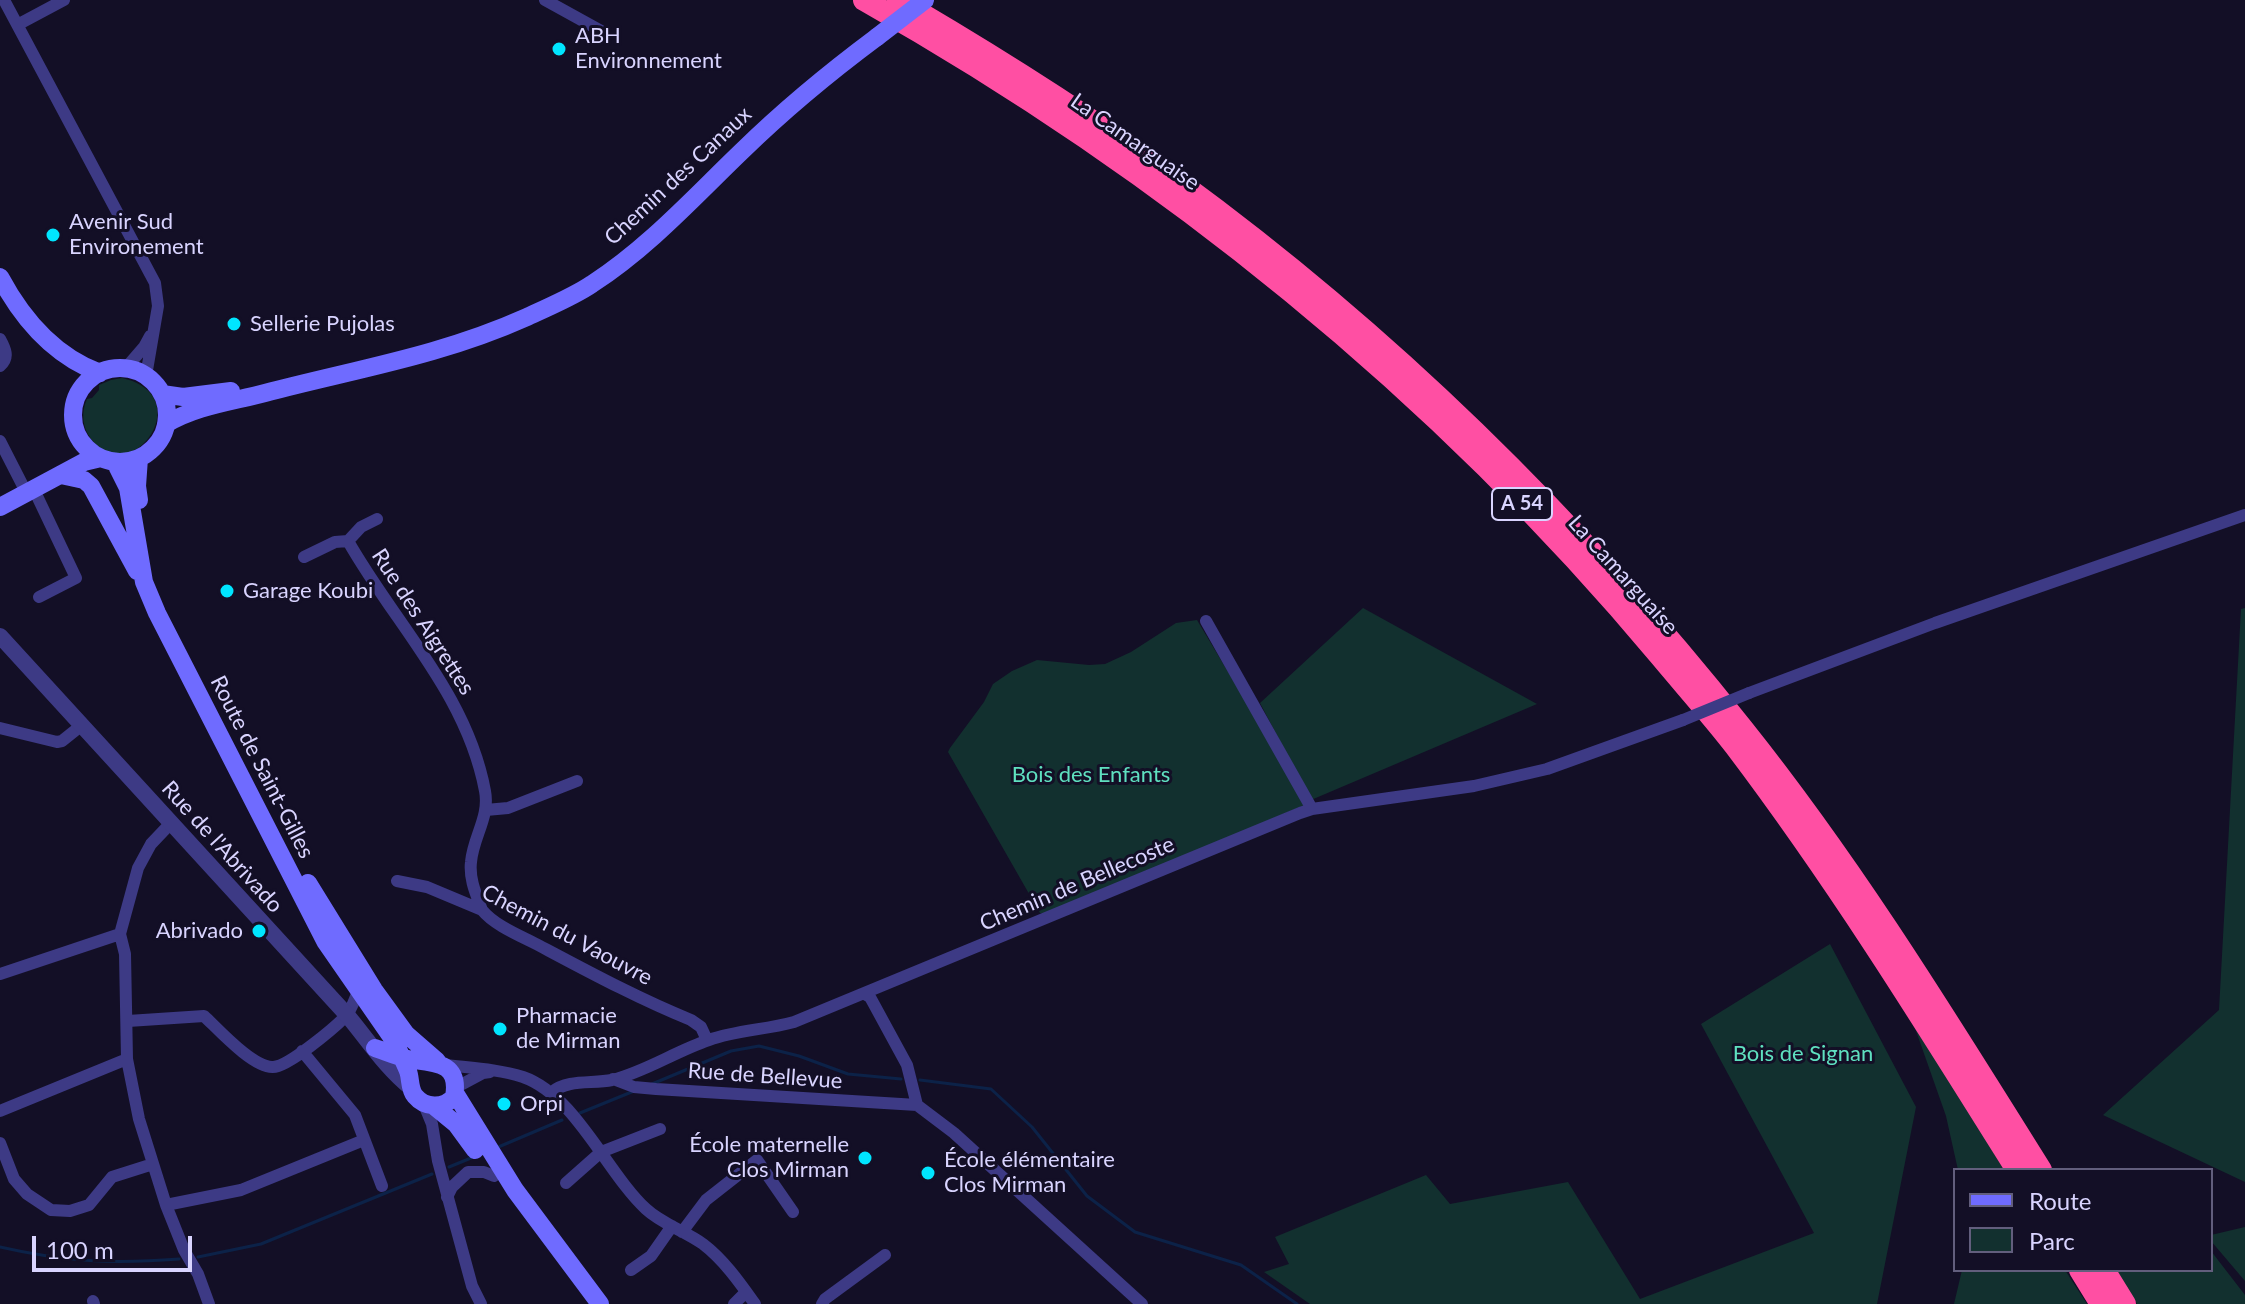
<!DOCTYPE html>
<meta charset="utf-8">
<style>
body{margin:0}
#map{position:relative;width:2245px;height:1304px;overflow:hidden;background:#130f26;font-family:Lato,sans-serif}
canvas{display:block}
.legend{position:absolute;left:1953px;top:1168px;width:260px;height:104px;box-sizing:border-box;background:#130f26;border:2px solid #625e7d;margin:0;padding:10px 14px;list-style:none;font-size:24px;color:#d9d4ff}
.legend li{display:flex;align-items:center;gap:16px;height:40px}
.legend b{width:40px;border:2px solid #625e7d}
.scale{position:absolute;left:32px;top:1236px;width:160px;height:36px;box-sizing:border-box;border:4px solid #d9d4ff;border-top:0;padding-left:10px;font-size:24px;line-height:28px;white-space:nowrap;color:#d9d4ff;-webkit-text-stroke:6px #130f26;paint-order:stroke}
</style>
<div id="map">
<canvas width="2245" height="1304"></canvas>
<ul class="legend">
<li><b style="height:10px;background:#6f6bff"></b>Route</li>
<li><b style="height:22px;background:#12302f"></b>Parc</li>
</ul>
<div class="scale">100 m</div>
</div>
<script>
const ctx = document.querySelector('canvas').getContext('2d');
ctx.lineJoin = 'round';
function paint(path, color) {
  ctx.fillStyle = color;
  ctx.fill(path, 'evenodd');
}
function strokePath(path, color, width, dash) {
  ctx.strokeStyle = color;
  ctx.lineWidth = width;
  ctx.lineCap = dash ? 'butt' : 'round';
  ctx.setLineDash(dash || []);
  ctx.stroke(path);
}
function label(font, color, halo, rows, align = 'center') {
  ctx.font = font + ' Lato,sans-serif';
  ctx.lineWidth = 6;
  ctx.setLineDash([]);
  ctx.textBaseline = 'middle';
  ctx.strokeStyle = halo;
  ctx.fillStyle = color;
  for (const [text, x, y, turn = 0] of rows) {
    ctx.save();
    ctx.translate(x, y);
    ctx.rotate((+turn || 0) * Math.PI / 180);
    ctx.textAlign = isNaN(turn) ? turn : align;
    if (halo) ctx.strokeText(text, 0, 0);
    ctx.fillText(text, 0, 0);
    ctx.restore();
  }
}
paint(new Path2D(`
 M122,378C199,395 133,491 91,439C82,427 81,412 87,399L92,398L99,390V385L111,380Z
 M1363,608L1537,704L1311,800L1260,703Z
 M2245,608V1182L2103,1115L2219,1010L2241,609Z
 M1197,620L1307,804L1048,914L1040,913L948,752L950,748L984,702L993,684L1012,671L1037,660L1089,665L1105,664L1131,652L1176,623Z
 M1830,944L1916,1107L1877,1304H1310L1264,1272L1289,1264L1275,1237L1426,1175L1450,1204L1568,1182L1640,1299L1814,1233L1701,1024Z
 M1915,1028L1952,1083L2004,1170H1958L1946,1116Z
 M2245,1227V1281L2211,1241V1235Z
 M2211,1251L2245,1295V1304H2137L2116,1270H2211Z
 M1962,1270H2065L2087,1304H1954Z`), '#12302f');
strokePath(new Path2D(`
 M920,1080L991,1089L1032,1127L1087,1196L1135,1232L1241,1265L1297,1304
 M652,1084L731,1051L759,1046L799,1056L848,1074L901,1079
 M580,1113L634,1091
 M496,1148L562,1120
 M449,1167L471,1158
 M0,1247C65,1262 113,1264 179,1259
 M198,1257L261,1244L432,1174`), '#0c2248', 3);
strokePath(new Path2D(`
 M4,0L155,283L158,306L146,376
 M545,0L603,32
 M19,24L64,0
 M0,339C5,348 10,358 0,366
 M125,369L144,347L150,336
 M0,441L24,488L37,496L76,578L39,597
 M348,541L361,527L377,519
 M304,557L335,542L348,541C395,624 467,694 485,791C490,817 473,837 471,862C469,879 476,894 482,910
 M1206,621L1312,809
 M1749,693L1935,623L2245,515
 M0,728L57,742L62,741L82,725
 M486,810L508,808L577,781
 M170,824L151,844L138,868L120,934L125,954L127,1059L139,1119L166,1205L184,1250L198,1274L209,1304
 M397,881L427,887L482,910C495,926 521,936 540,946C589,972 639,999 691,1020L701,1027L707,1040
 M0,974L120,934
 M865,994L870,997L907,1065L917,1105L954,1133L1142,1304
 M128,1021L204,1016C218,1029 253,1068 273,1067C288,1067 334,1028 345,1017C352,1010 355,998 359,989
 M302,1051L355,1115L382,1186
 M445,1065C471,1068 498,1069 523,1077C575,1095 607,1173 646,1209C662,1224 685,1231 703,1244C724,1260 740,1283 755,1304
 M613,1079L634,1087L656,1089L917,1105
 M455,1088L483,1073L490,1072
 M552,1092C568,1079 592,1084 612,1080C645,1072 676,1051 709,1040C737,1030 765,1030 794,1022L1300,813L1312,809L1474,786L1547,769L1683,720
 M423,1102L432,1124L438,1161L472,1286L481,1304
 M0,1111L127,1059
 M0,1143L14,1179L27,1194L51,1210L70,1211L89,1205L112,1177L153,1164
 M566,1183L601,1152L660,1129
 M447,1197L452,1187L468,1172H484L494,1176
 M166,1205L241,1190L364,1140
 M682,1232L706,1200L757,1160L793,1212
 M631,1270L651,1256L672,1226
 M93,1301L94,1304
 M734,1304L746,1292
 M822,1304L825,1299L885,1255`), '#3d3a85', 12);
strokePath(new Path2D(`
 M0,636L347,1015C368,1040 385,1067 411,1088`), '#3d3a85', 16);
strokePath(new Path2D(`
 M0,277C23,320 54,356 100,373
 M73 415a47 47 0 1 1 94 0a47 47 0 1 1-94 0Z
 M162,394L183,397L231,391
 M166,424C196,406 231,402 265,393C356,369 440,356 527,317C548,307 573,297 592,284C649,247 694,197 742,151C784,110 830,72 877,37
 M115,462L128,488L144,582L157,613L325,941L395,1042C399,1052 404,1061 408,1071C411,1079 409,1089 415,1096C425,1108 443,1109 454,1097C460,1064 438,1063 413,1060C400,1058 387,1052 375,1048
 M61,475L84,480L91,486L137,571
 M139,500L137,486L139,458
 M0,507L84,462L101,458
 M308,883L374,990L406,1034L437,1061
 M455,1093L515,1190L600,1304
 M434,1106L456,1124L475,1150`), '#6f6bff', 18);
strokePath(new Path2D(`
 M864,0C1165,170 1438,390 1660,656C1685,686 1711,715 1735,746C1838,882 1927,1026 2017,1170
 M898,0C994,56 1088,115 1178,181C1390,336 1580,523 1743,729C1854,868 1947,1020 2041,1170
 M2080,1270L2101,1304
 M2104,1270L2125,1304`), '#ff4fa3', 22);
strokePath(new Path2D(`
 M1683,720L1749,693`), '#3d3a85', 12);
strokePath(new Path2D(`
 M877,37L925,0`), '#6f6bff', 18);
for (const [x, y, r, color] of [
 [559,49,8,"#00e5ff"],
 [53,235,8,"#00e5ff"],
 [234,324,8,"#00e5ff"],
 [227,591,8,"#00e5ff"],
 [259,931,8,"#00e5ff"],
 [500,1029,8,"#00e5ff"],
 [504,1104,8,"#00e5ff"],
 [865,1158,8,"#00e5ff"],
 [928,1173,8,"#00e5ff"]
]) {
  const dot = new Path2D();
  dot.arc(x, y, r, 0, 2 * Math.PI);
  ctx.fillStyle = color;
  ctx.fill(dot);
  strokePath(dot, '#130f26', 3);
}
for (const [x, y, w] of [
 [1522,504,60]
]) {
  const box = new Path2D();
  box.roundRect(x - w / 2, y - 16, w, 32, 6);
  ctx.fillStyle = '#130f26';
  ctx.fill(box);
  strokePath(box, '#d9d4ff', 2);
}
label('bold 20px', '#d9d4ff', null, [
 ["A 54",1522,504]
]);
label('22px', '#d9d4ff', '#130f26', [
 ["ABH",575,36],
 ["Environnement",575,61],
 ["Avenir Sud",69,222],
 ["Environement",69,247],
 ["Sellerie Pujolas",250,324],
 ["Garage Koubi",243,591],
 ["Abrivado",243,931,"right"],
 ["Pharmacie",516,1016],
 ["de Mirman",516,1041],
 ["Orpi",520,1104],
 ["École maternelle",849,1145,"right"],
 ["Clos Mirman",849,1170,"right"],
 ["École élémentaire",944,1160],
 ["Clos Mirman",944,1185]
], 'left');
label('22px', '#d9d4ff', '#130f26', [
 ["La Camarguaise",1135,142,35],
 ["Chemin des Canaux",678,176,-43],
 ["La Camarguaise",1623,575,48],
 ["Rue des Aigrettes",423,622,57],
 ["Route de Saint-Gilles",262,767,63],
 ["Rue de l'Abrivado",222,847,48],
 ["Chemin de Bellecoste",1077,884,-23],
 ["Chemin du Vaouvre",567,935,28],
 ["Rue de Bellevue",765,1076,4]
]);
label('22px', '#5fe0c0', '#130f26', [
 ["Bois des Enfants",1091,775],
 ["Bois de Signan",1803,1054]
]);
</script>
